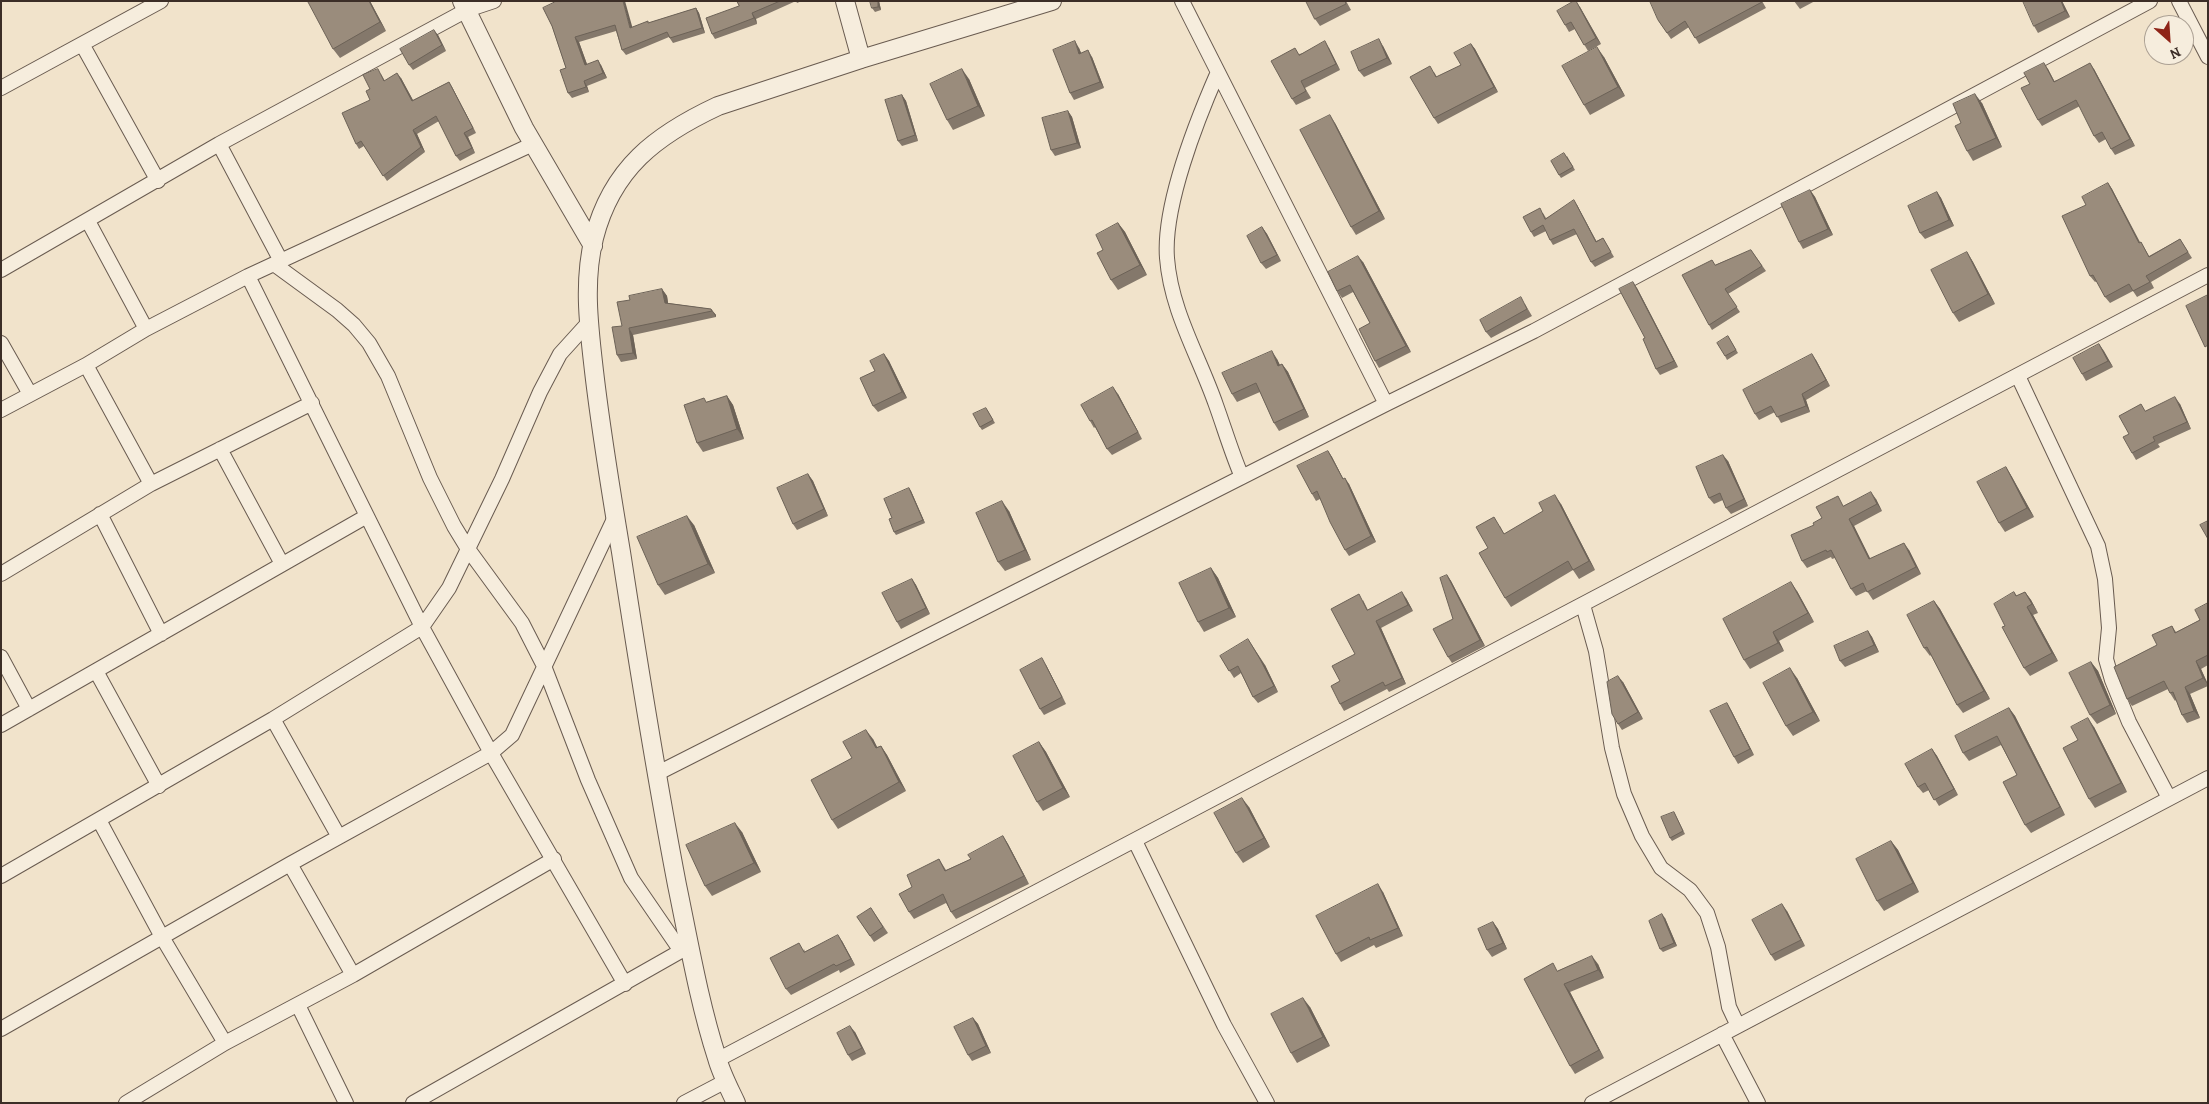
<!DOCTYPE html>
<style>
body{margin:0}
#map{position:relative;width:2209px;height:1104px;overflow:hidden;background:#f1e3cb;font-family:Alegreya,serif}
canvas{display:block}
.frame{position:absolute;inset:0;border:2px solid #3c2e27;pointer-events:none}
.north{position:absolute;left:2144px;top:15px;width:50px;height:50px;box-sizing:border-box;background:#f6eddd;border:1px solid #aca194;border-radius:50%;rotate:154deg;font-size:14px;font-weight:700;line-height:20px;text-align:center;color:#3c2e27}
.north::after{content:'';display:block;margin:auto;width:18px;height:22px;background:#8f2418;clip-path:polygon(50% 0,100% 100%,50% 72%,0 100%)}
</style>
<div id="map">
<canvas width="2209" height="1104"></canvas>
<div class="frame"></div>
<div class="north">N</div>
</div>
<script>
const ctx = document.querySelector('canvas').getContext('2d');
ctx.lineJoin = 'round';
function strokePath(path, color, width, dash) {
  ctx.strokeStyle = color;
  ctx.lineWidth = width;
  ctx.lineCap = dash ? 'butt' : 'round';
  ctx.setLineDash(dash || []);
  ctx.stroke(path);
}
function paint(path, color) {
  ctx.fillStyle = color;
  ctx.fill(path, 'evenodd');
}
const minor = new Path2D(`
 M1182,1L1386,404
 M2179,1L2208,57
 M82,44L158,181
 M1218,72C1197,120 1163,206 1167,258C1171,311 1199,356 1216,405C1225,430 1232,454 1242,477
 M1,88L161,1
 M219,144L281,261
 M88,221L146,329
 M274,264L337,310L354,325L369,343L388,376L430,478L454,526L468,549L522,623L544,666L588,780L631,878L681,951
 M1,270L219,144L467,10L494,1
 M248,276L422,627L491,753L625,984
 M1,343L30,394
 M86,365L151,484
 M2018,376L2098,546L2105,579L2109,628L2106,659L2112,680L2129,722L2169,798
 M1,410L86,365L146,329L248,276L533,144
 M220,449L282,564
 M100,514L161,634
 M1,574L151,484L312,403
 M1583,605L1596,651L1612,748L1624,794L1642,836L1661,868L1690,890L1707,913L1718,947L1729,1007L1738,1026
 M1,657L29,709
 M96,671L159,786
 M273,719L339,837
 M1,725L367,516
 M656,774L1386,404L1534,331L2150,1
 M99,820L162,937L225,1043
 M1135,841L1224,1025L1267,1103
 M290,864L353,975
 M1,876L273,719L422,627L449,588L502,479L540,392L560,354L589,322
 M298,1005L346,1103
 M1,1029L290,864L491,753L512,735L615,517
 M1722,1034L1758,1103
 M717,1060L2208,275
 M126,1103L225,1043L353,975L554,859
 M413,1103L688,947
 M684,1103L726,1081
 M1592,1103L2208,778`);
const tertiary = new Path2D(`
 M462,1L524,128L593,246
 M845,1L861,59
 M736,1103C729,1088 721,1073 717,1058C699,1002 689,943 677,885C656,775 638,663 621,552C611,492 601,432 594,371C589,327 583,282 594,238C612,168 656,135 718,106L861,59L1052,1`);
strokePath(minor, '#695b50', 16);
strokePath(tertiary, '#695b50', 20);
strokePath(minor, '#f6eddd', 14);
strokePath(tertiary, '#f6eddd', 18);
paint(new Path2D(`
 M370,1L386,31L340,58L333,49Z
 M737,1H802L797,3L796,1L756,19L757,24L715,39L712,34L739,6Z
 M879,1L881,10L875,12L872,8Z
 M1306,1H1346L1351,10L1320,26L1315,19Z
 M1762,1L1766,8L1699,44L1689,27L1671,39L1658,20Z
 M1794,1H1815L1800,9Z
 M2062,1L2070,17L2038,33L2034,26Z
 M1580,7L1601,44L1588,51L1575,29L1569,32L1565,25Z
 M543,8L632,28L696,8L699,13L705,33L673,43L669,37L626,55L622,50L616,31L579,42L587,64L601,65L607,78L587,86L589,92L572,98L568,93L566,68L552,26Z
 M438,35L446,51L413,70L409,65Z
 M1471,44L1475,49L1498,92L1438,124L1434,118V72L1437,77L1461,65Z
 M1383,46L1392,64L1364,77L1359,71Z
 M1079,48L1081,53L1092,57L1104,88L1074,100L1070,93Z
 M1329,48L1340,70L1305,88L1311,98L1296,105L1292,99L1299,54Z
 M1604,57L1625,96L1590,115L1584,105Z
 M2048,69L2054,81L2094,69L2135,146L2115,155L2111,149L2106,139L2099,143L2094,136L2080,106L2042,126L2038,120L2030,84Z
 M381,74L385,81L401,78L413,100L449,82L452,87L476,133L468,137L475,153L460,161L456,156L439,121L417,134L425,152L387,181L364,146L359,149L356,144L370,100V89Z
 M969,79L985,116L953,130L947,120Z
 M902,95L906,101L918,141L902,146L898,141Z
 M1982,103L2002,147L1973,161L1967,151L1961,123Z
 M1068,111L1072,117L1081,148L1055,156L1051,150Z
 M1335,123L1385,219L1356,235L1351,227Z
 M1567,156L1575,170L1561,178L1559,175Z
 M2108,183L2112,189L2140,242H2141L2149,256L2180,239L2192,258L2151,282L2154,288L2137,297L2133,291L2110,303L2105,297L2097,281L2095,282L2090,276L2086,205Z
 M1810,190L1815,197L1833,235L1803,249L1799,242Z
 M1937,192L1941,198L1954,226L1925,239L1920,233Z
 M1577,205L1596,241L1603,238L1614,257L1595,267L1591,262L1577,234L1553,245L1550,240L1546,231L1534,237L1531,232L1543,213L1546,218Z
 M1118,223L1125,232L1147,275L1118,290L1111,280L1103,250Z
 M1262,227L1267,234L1281,261L1266,269L1261,263Z
 M1751,250L1766,271L1728,294L1740,312L1712,330L1709,325L1715,265Z
 M1967,252L1973,262L1995,304L1959,322L1953,313Z
 M1363,262L1411,352L1379,368L1375,361L1370,323L1353,292L1342,298L1337,291Z
 M1637,288L1678,367L1660,375L1656,369L1645,338Z
 M662,289L667,296L668,303L711,309L716,315V317L633,335L637,359L621,362L617,355L622,326L630,300Z
 M1525,304L1532,316L1491,338L1486,332Z
 M1728,336L1738,353L1727,360L1725,356Z
 M2099,344L2113,367L2086,381L2082,374Z
 M884,354L889,361L907,398L878,412L873,406L875,371Z
 M1277,359L1280,365L1282,364L1288,372L1309,417L1279,431L1274,423L1260,392L1237,402L1232,394Z
 M1816,360L1830,386L1806,400L1810,412L1781,423L1775,412L1759,420L1755,414Z
 M1118,394L1142,439L1112,455L1107,449L1095,427L1094,428L1090,421Z
 M727,396L733,405L744,439L703,452L697,443L707,402Z
 M2180,404L2191,429L2158,444L2160,447L2136,460L2132,453L2146,411Z
 M988,411L995,423L982,430L980,427Z
 M1328,451L1332,457L1343,479L1349,484L1376,542L1349,556L1345,550L1320,499L1316,501L1312,494Z
 M1728,461L1748,506L1731,514L1726,508L1723,500L1714,504L1709,498Z
 M2006,467L2012,477L2034,517L2005,532L1999,523Z
 M808,474L813,481L828,516L797,530L793,524Z
 M909,488L911,491L925,523L896,535L894,532Z
 M1876,499L1882,511L1854,526L1870,559L1909,550L1921,574L1873,600L1867,591L1856,596L1851,589L1835,558L1832,559L1831,557L1807,568L1802,561L1814,525L1822,518L1844,506Z
 M1561,504L1595,570L1579,579L1573,570L1511,607L1505,598L1488,548L1500,526L1504,534Z
 M1009,511L1031,560L1005,571L998,562Z
 M694,525L715,573L665,595L658,585Z
 M1211,568L1218,578L1236,617L1204,632L1198,622Z
 M1447,575L1451,581L1485,646L1452,663L1448,657L1453,619Z
 M912,579L916,585L930,614L901,629L897,622Z
 M1797,591L1814,622L1779,641L1784,651L1750,669L1744,660Z
 M2014,592L2017,596L2025,592L2031,600L2038,613L2033,615L2058,661L2030,676L2024,668L2005,626Z
 M1406,598L1413,611L1381,628L1406,684L1389,692L1387,689L1344,711L1340,704V681L1355,654L1363,600L1368,610Z
 M1934,601L1940,609L1990,699L1963,713L1957,705L1931,655L1930,656L1924,648Z
 M2208,603V665L2201,669L2208,684V686L2190,694L2200,718L2187,723L2182,715L2176,700L2175,701L2170,693L2168,689L2132,706L2127,699L2157,645L2172,626L2176,632L2200,620Z
 M1868,631L1872,637L1879,652L1845,667L1840,661Z
 M1220,656L1265,665L1278,692L1258,703L1253,697L1241,673L1234,678Z
 M2091,662L2098,671L2116,714L2097,724L2090,715Z
 M1046,665L1066,704L1044,715L1040,709Z
 M1797,678L1820,721L1793,736L1786,726Z
 M1623,682L1643,719L1622,730L1618,724Z
 M1727,703L1731,710L1754,755L1738,764L1734,757Z
 M2009,708L2015,716L2065,815L2031,833L2025,825L2017,775L2001,745L1969,761L1963,753Z
 M2094,727L2127,792L2095,808L2089,799L2078,740Z
 M873,739L877,747L881,746L887,755L906,791L838,829L832,820L852,758Z
 M1039,742L1046,752L1070,797L1043,811L1037,802Z
 M1932,749L1937,756L1958,795L1939,806L1929,790L1923,793L1918,787Z
 M1249,807L1270,847L1243,863L1236,853Z
 M1674,812L1685,834L1672,841L1670,838Z
 M742,832L761,872L712,896L705,886Z
 M1003,836L1008,844L1029,884L956,919L951,912L946,903L914,919L909,912L912,887L939,859L946,870L971,859Z
 M1891,841L1898,850L1919,892L1884,911L1877,901Z
 M1383,892L1403,936L1376,948L1374,945L1341,962L1336,954Z
 M871,908L888,933L874,942L857,917Z
 M1787,911L1805,946L1775,961L1771,955Z
 M1665,918L1677,946L1663,952L1660,949Z
 M1493,922L1498,929L1507,949L1492,957L1487,950Z
 M842,941L855,965L840,973L839,970L791,995L786,989L804,949L805,952Z
 M1598,964L1604,978L1570,992L1604,1058L1575,1074L1570,1066L1558,971Z
 M1310,1007L1330,1046L1297,1063L1291,1053Z
 M973,1018L978,1024L991,1053L972,1061L968,1055Z
 M855,1032L866,1054L852,1061L848,1055Z`), '#84786b');
paint(new Path2D(`
 M369,1H370L386,31L380,22Z
 M623,1H625L634,33L630,28Z
 M878,1H879L881,10L878,7Z
 M1576,1L1580,7L1601,44L1596,38Z
 M2061,1H2062L2070,17L2065,11Z
 M696,8L699,13L705,33L702,28Z
 M752,13L756,19L757,24L754,18Z
 M434,30L438,35L446,51L442,45Z
 M575,37L579,42L589,70L585,65Z
 M1379,39L1383,46L1392,64L1387,58Z
 M1075,41L1079,48L1084,60L1079,54Z
 M1325,41L1329,48L1340,70L1336,64Z
 M1471,44L1475,49L1498,92L1494,87Z
 M1597,47L1604,57L1625,96L1618,87Z
 M1088,50L1092,57L1104,88L1100,82Z
 M598,60L601,65L607,78L603,73Z
 M2044,63L2048,69L2058,88L2054,82Z
 M2090,63L2094,69L2135,146L2130,139Z
 M962,69L969,79L985,116L978,106Z
 M397,73L401,78L416,106L412,101Z
 M584,81L587,86L589,92L586,87Z
 M449,82L452,87L476,133L473,128Z
 M1975,94L1982,103L2002,147L1996,138Z
 M902,95L906,101L918,141L915,135Z
 M1068,111L1072,117L1081,148L1077,143Z
 M1330,115L1335,123L1385,219L1379,211Z
 M413,130L417,134L425,152L421,147Z
 M464,133L468,137L475,153L472,148Z
 M2108,183L2112,189L2143,249L2139,243Z
 M1810,190L1815,197L1833,235L1828,229Z
 M1937,192L1941,198L1954,226L1949,220Z
 M1574,200L1577,205L1599,246L1596,242Z
 M1118,223L1125,232L1147,275L1140,265Z
 M1262,227L1267,234L1281,261L1277,255Z
 M1967,252L1973,262L1995,304L1988,294Z
 M1358,256L1363,262L1411,352L1406,346Z
 M1633,282L1637,288L1678,367L1674,361Z
 M662,289L667,296L669,309L665,303Z
 M711,309L716,315V317L712,311Z
 M629,328L633,335L637,359L633,353Z
 M2099,344L2104,351L2113,367L2108,361Z
 M1272,351L1277,359L1284,374L1278,366Z
 M884,354L889,361L907,398L902,392Z
 M1812,354L1816,360L1830,386L1826,380Z
 M1282,364L1288,372L1309,417L1304,409Z
 M1113,387L1118,394L1142,439L1138,432Z
 M1802,394L1806,400L1810,412L1806,406Z
 M727,396L733,405L744,439L737,429Z
 M2175,397L2180,404L2191,429L2187,422Z
 M1328,451L1332,457L1347,486L1343,479Z
 M1723,455L1728,461L1748,506L1744,499Z
 M2006,467L2012,477L2034,517L2027,508Z
 M808,474L813,481L828,516L824,509Z
 M1345,478L1349,484L1376,542L1371,536Z
 M909,488L911,491L925,523L923,520Z
 M1871,492L1876,499L1882,511L1877,504Z
 M1555,495L1561,504L1595,570L1589,561Z
 M1002,501L1009,511L1031,560L1025,550Z
 M687,516L694,525L715,573L708,564Z
 M1849,519L1854,526L1874,566L1869,559Z
 M1904,543L1909,550L1921,574L1916,567Z
 M1211,568L1218,578L1236,617L1229,608Z
 M1447,575L1451,581L1485,646L1480,640Z
 M912,579L916,585L930,614L926,608Z
 M1791,582L1797,591L1814,622L1808,613Z
 M1402,592L1406,598L1413,611L1408,605Z
 M2025,592L2031,600L2038,613L2032,604Z
 M1934,601L1940,609L1990,699L1984,691Z
 M2027,607L2033,615L2058,661L2052,653Z
 M1376,621L1381,628L1406,684L1402,678Z
 M1868,631L1872,637L1879,652L1874,645Z
 M1773,632L1779,641L1784,651L1778,643Z
 M1248,639L1265,665L1278,692L1274,686Z
 M1042,658L1046,665L1066,704L1062,697Z
 M2196,661L2201,669L2208,685L2203,678Z
 M2091,662L2098,671L2116,714L2110,705Z
 M1790,668L1797,678L1820,721L1813,712Z
 M1618,676L1623,682L1643,719L1638,712Z
 M2185,687L2190,694L2200,718L2194,711Z
 M1727,703L1731,710L1754,755L1750,749Z
 M2009,708L2015,716L2065,815L2060,807Z
 M2088,718L2094,727L2127,792L2121,783Z
 M866,730L873,739L882,757L876,748Z
 M1039,742L1046,752L1070,797L1063,788Z
 M881,746L887,755L906,791L899,782Z
 M1932,749L1937,756L1958,795L1954,789Z
 M1242,798L1249,807L1270,847L1264,838Z
 M735,823L742,832L761,872L754,863Z
 M1003,836L1008,844L1029,884L1024,876Z
 M1891,841L1898,850L1919,892L1913,883Z
 M1378,884L1383,892L1403,936L1398,928Z
 M1782,904L1787,911L1805,946L1801,940Z
 M1662,914L1665,918L1677,946L1674,943Z
 M1493,922L1498,929L1507,949L1503,943Z
 M838,935L842,941L855,965L851,959Z
 M1592,956L1598,964L1604,978L1598,970Z
 M1564,984L1570,992L1604,1058L1599,1050Z
 M1303,998L1310,1007L1330,1046L1323,1037Z
 M973,1018L978,1024L991,1053L986,1046Z
 M850,1026L855,1032L866,1054L862,1048Z`), '#6c6257');
const building = new Path2D(`
 M309,1H369L380,22L333,49L308,2Z
 M557,1H623L630,28L648,21V23L696,8L702,28L670,38L667,32L622,50L615,25L575,37L585,65L598,60L603,73L584,81L586,87L568,93L560,70L566,68L552,26L543,8Z
 M737,1H780L752,13L754,18L712,34L706,18L739,6Z
 M870,1H878V7L872,8Z
 M1306,1H1345L1346,4L1315,19Z
 M1574,1H1576L1596,38L1584,45L1571,22L1565,25L1557,11Z
 M1650,1H1761L1762,2L1695,38L1685,21L1667,33L1658,20Z
 M2023,1H2061L2065,11L2034,26Z
 M434,30L442,45L409,65L400,49Z
 M1379,39L1387,58L1359,71L1351,52Z
 M1075,41L1079,54L1088,50L1100,82L1070,93L1053,50Z
 M1325,41L1336,64L1301,81L1306,91L1292,99L1271,61L1295,48L1299,55Z
 M1471,44L1494,87L1434,118L1410,77L1430,66L1436,77L1461,65L1454,53Z
 M1597,47L1618,87L1584,105L1562,66Z
 M2044,63L2054,82L2090,63L2130,139L2111,149L2102,132L2094,136L2076,100L2038,120L2021,88L2030,84L2024,73Z
 M378,69L384,81L397,73L412,101L449,82L473,128L464,133L472,148L456,156L436,116L413,130L421,147L383,176L361,141L356,144L342,113L370,100L366,91L370,89L363,75Z
 M962,69L978,106L947,120L930,84Z
 M1975,94L1996,138L1967,151L1955,126L1961,123L1953,104Z
 M902,95L915,135L898,141L885,100Z
 M1068,111L1077,143L1051,150L1042,118Z
 M1330,115L1379,211L1351,227L1300,130Z
 M1564,153L1573,167L1559,175L1551,161Z
 M2108,183L2139,243L2141,242L2149,257L2180,239L2188,252L2146,276L2150,282L2133,291L2129,284L2105,297L2093,275L2090,276L2062,216L2086,205L2082,197Z
 M1810,190L1828,229L1799,242L1781,204Z
 M1937,192L1949,220L1920,233L1908,206Z
 M1574,200L1596,242L1603,238L1611,252L1591,262L1574,229L1550,240L1543,225L1531,232L1523,217L1540,208L1545,219Z
 M1118,223L1140,265L1111,280L1097,253L1103,250L1096,235Z
 M1262,227L1277,255L1261,263L1247,236Z
 M1751,250L1762,266L1725,289L1737,307L1709,325L1682,275L1712,260L1715,265Z
 M1967,252L1988,294L1953,313L1931,270Z
 M1358,256L1406,346L1375,361L1359,329L1370,323L1350,285L1337,291L1328,272Z
 M1633,282L1674,361L1656,369L1643,339L1645,338L1619,289Z
 M662,289L665,303L711,309L712,311L629,328L633,353L617,355L612,327L622,326L617,302L630,300L629,296Z
 M2208,295V345L2205,347L2186,306Z
 M1521,297L1527,309L1486,332L1480,320Z
 M1728,336L1736,350L1725,356L1717,343Z
 M2099,344L2108,361L2082,374L2073,358Z
 M1272,351L1278,366L1282,364L1304,409L1274,423L1256,383L1232,394L1222,373Z
 M884,354L902,392L873,406L860,378L875,371L870,361Z
 M1812,354L1826,380L1802,394L1806,406L1777,417L1771,406L1755,414L1743,390Z
 M1113,387L1138,432L1107,449L1092,420L1090,421L1081,405Z
 M727,396L737,429L697,443L684,405L704,398L706,402Z
 M2175,397L2187,422L2153,437L2155,441L2132,453L2123,437L2129,434L2119,416L2141,404L2145,411Z
 M986,408L993,420L980,427L973,414Z
 M1328,451L1343,479L1345,478L1371,536L1345,550L1330,522L1317,491L1312,494L1297,466Z
 M1723,455L1744,499L1726,508L1720,493L1709,498L1696,467Z
 M2006,467L2027,508L1999,523L1977,482Z
 M808,474L824,509L793,524L777,488Z
 M909,488L923,520L894,532L889,519L892,518L884,499Z
 M1871,492L1877,504L1849,519L1869,559L1904,543L1916,567L1867,592L1863,583L1851,589L1831,550L1827,552L1826,550L1802,561L1791,535L1814,525L1813,523L1822,518L1816,507L1838,496L1843,506Z
 M1555,495L1589,561L1573,570L1568,561L1505,598L1479,553L1488,548L1476,527L1494,517L1504,534L1543,511L1539,503Z
 M1002,501L1025,550L998,562L976,513Z
 M687,516L708,564L658,585L637,537Z
 M2208,521V539L2200,525Z
 M1211,568L1229,608L1198,622L1179,583Z
 M1447,575L1480,640L1448,657L1433,629L1453,619L1440,578Z
 M912,579L926,608L897,622L882,593Z
 M1791,582L1808,613L1773,632L1778,643L1744,660L1723,619Z
 M1402,592L1408,605L1376,621L1402,678L1385,686L1383,682L1340,704L1331,686L1340,681L1332,666L1355,654L1331,609L1359,594L1367,610Z
 M2014,592L2016,596L2025,592L2032,604L2027,607L2052,653L2024,668L2002,627L2005,626L1994,604Z
 M1934,601L1984,691L1957,705L1927,647L1924,648L1907,615Z
 M2208,603V655L2196,661L2203,678L2185,687L2194,711L2182,715L2173,692L2170,693L2164,681L2127,699L2114,667L2157,645L2152,635L2172,626L2175,633L2200,620L2195,610Z
 M1868,631L1874,645L1840,661L1834,646Z
 M1248,639L1260,659L1274,686L1253,697L1238,666L1229,671L1220,656Z
 M1042,658L1062,697L1040,709L1020,670Z
 M2091,662L2110,705L2090,715L2069,673Z
 M1790,668L1813,712L1786,726L1763,683Z
 M1618,676L1638,712L1618,724L1612,714L1607,682Z
 M1727,703L1750,749L1734,757L1710,711Z
 M2009,708L2060,807L2025,825L2003,782L2017,775L1997,736L1963,753L1955,736Z
 M2088,718L2121,783L2089,799L2063,748L2078,740L2071,727Z
 M866,730L876,748L881,746L899,782L832,820L811,780L852,758L843,742Z
 M1039,742L1063,788L1037,802L1013,756Z
 M1932,749L1954,789L1934,800L1925,783L1918,787L1905,764Z
 M1242,798L1264,838L1236,853L1214,813Z
 M1674,812L1683,831L1670,838L1661,817Z
 M735,823L754,863L705,886L686,845Z
 M1003,836L1024,876L951,912L943,894L909,912L899,894L912,887L907,875L939,859L945,871L971,859L968,855Z
 M1891,841L1913,883L1877,901L1856,859Z
 M1378,884L1398,928L1370,940L1369,937L1336,954L1316,916Z
 M1782,904L1801,940L1771,955L1752,920Z
 M871,908L883,927L870,936L857,917Z
 M1662,914L1674,943L1660,949L1649,921Z
 M1493,922L1503,943L1487,950L1478,929Z
 M838,935L851,959L836,966L834,964L786,989L770,958L799,943L804,952Z
 M1592,956L1598,970L1564,984L1599,1050L1570,1066L1524,979L1553,963L1557,971Z
 M1303,998L1323,1037L1291,1053L1271,1014Z
 M973,1018L986,1046L968,1055L954,1027Z
 M850,1026L862,1048L848,1055L837,1033Z`);
paint(building, '#9a8c7c');
strokePath(building, '#6c6257', 1);
</script>
